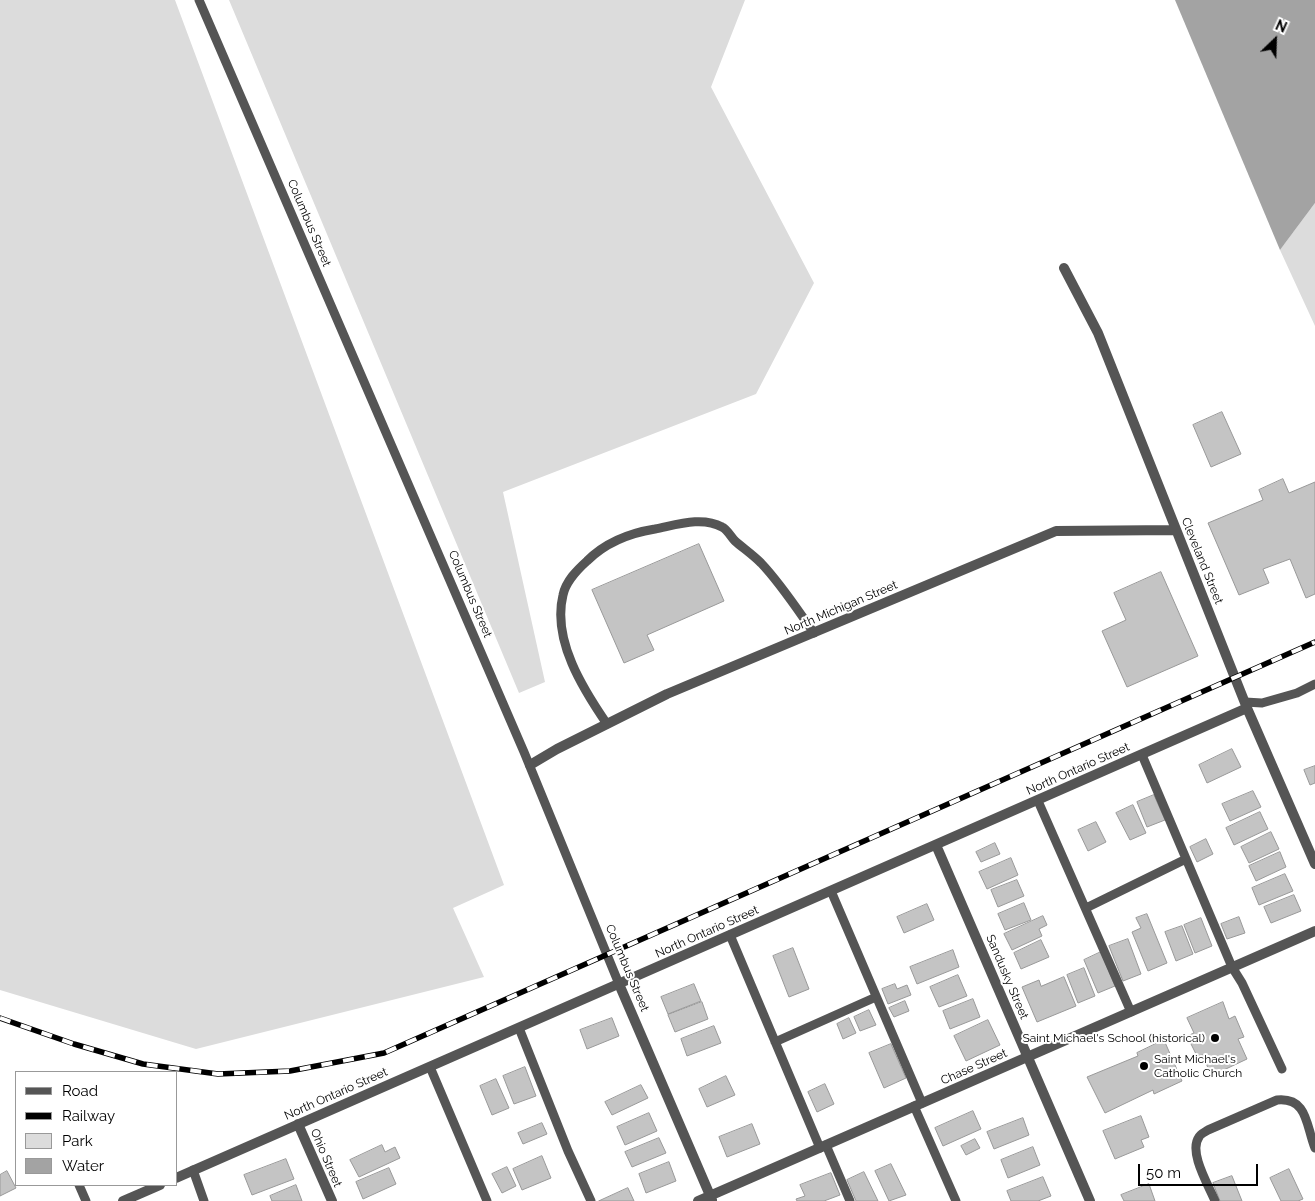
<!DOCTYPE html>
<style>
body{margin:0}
#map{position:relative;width:1315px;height:1201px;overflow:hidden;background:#fff;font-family:Raleway,sans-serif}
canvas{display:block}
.legend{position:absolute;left:15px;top:1071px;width:162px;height:115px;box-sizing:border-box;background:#fff;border:1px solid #999;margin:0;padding:6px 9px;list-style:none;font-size:15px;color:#000}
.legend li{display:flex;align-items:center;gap:10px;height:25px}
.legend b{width:25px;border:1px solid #999}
.north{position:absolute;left:1250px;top:15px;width:50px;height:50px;-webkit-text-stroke:4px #fff;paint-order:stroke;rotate:24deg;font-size:14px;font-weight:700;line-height:20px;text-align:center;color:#000}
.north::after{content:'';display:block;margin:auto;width:18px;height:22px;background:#000;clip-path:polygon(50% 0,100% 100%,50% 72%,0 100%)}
.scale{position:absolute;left:1138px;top:1164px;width:120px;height:22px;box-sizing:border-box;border:2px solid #000;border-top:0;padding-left:6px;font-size:15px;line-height:18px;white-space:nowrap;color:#000;-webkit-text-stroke:4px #fff;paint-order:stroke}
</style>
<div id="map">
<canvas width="1315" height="1201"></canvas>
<ul class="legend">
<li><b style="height:6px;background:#555"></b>Road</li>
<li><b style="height:6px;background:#000"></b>Railway</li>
<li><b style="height:14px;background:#dcdcdc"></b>Park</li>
<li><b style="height:14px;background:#a3a3a3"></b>Water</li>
</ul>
<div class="north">N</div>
<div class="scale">50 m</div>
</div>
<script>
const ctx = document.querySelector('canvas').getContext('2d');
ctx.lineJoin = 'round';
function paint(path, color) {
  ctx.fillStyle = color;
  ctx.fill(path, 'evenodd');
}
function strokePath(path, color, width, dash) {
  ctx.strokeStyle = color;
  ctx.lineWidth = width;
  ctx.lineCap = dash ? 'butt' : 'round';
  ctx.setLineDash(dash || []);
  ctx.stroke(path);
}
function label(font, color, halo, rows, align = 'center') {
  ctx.font = font + ' Raleway,sans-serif';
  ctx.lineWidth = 4;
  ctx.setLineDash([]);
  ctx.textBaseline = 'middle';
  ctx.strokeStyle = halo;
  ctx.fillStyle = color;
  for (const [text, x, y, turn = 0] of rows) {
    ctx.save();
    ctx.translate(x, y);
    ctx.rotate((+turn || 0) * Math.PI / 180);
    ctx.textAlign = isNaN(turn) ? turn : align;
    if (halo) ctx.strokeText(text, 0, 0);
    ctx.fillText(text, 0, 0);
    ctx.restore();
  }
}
paint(new Path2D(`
 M0,0H175L504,885L453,908L484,977L196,1049L0,990Z
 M229,0H745L711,87L814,283L756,394L503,492L545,682L519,693Z
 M1315,203V326L1280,250Z`), '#dcdcdc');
paint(new Path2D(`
 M1175,0H1315V203L1280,250Z`), '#a3a3a3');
const building = new Path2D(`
 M1222,412L1241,454L1211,467L1193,425Z
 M1283,479L1289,493L1315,482V594L1306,598L1290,559L1263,569L1269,583L1239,595L1208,523L1263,500L1259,490Z
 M699,544L724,601L647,635L654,650L624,663L592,590Z
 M1161,572L1198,656L1127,687L1102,631L1126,620L1114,593Z
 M1232,749L1241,767L1207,783L1199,765Z
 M1315,766V783L1310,785L1304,770Z
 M1253,791L1261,807L1230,821L1222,804Z
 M1154,795L1165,820L1147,827L1137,802Z
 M1133,805L1146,833L1130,840L1116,813Z
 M1260,812L1268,829L1234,845L1226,828Z
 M1096,822L1106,842L1088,851L1078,830Z
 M1271,832L1279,849L1249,863L1241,847Z
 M1206,839L1213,854L1197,862L1190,847Z
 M995,843L1000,854L981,862L976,852Z
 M1280,852L1286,867L1256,881L1249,866Z
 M1011,858L1018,875L987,889L979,872Z
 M1285,874L1293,891L1259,905L1252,888Z
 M1017,880L1024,896L998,907L991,890Z
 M1294,895L1301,911L1271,923L1264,907Z
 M1024,903L1031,920L1005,930L998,914Z
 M927,904L934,920L904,933L897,917Z
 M1147,914L1167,963L1148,971L1132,932L1141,928L1136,918Z
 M1043,916L1047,925L1039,929L1042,936L1012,950L1004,934Z
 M1239,917L1245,933L1227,939L1221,924Z
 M1201,918L1212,946L1195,953L1184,925Z
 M1182,926L1193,954L1176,961L1165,932Z
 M1128,939L1141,974L1123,981L1109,946Z
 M1041,940L1049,957L1021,969L1014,953Z
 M793,948L809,989L789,997L773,956Z
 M953,950L959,967L917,984L910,967Z
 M1101,952L1115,986L1098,993L1084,960Z
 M1084,968L1095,996L1078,1003L1067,975Z
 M958,975L967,996L939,1007L930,987Z
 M1064,977L1076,1006L1037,1022L1022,987L1039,980L1041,986Z
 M694,984L701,1001L668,1014L661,997Z
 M895,984L897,989L907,985L911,995L888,1004L882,989Z
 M973,999L980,1017L950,1029L943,1011Z
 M905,1001L909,1011L894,1017L889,1008Z
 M702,1002L708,1019L675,1032L668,1015Z
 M1223,1002L1229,1019L1235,1016L1244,1037L1238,1039L1247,1059L1211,1076L1203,1055L1197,1056L1187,1036L1194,1033L1187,1018Z
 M869,1010L876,1025L860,1031L854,1017Z
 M612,1018L619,1036L587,1049L580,1030Z
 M849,1018L856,1033L843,1039L837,1024Z
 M988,1020L1000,1045L966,1061L954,1036Z
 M714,1026L721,1043L687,1056L681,1039Z
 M1164,1040L1182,1081L1154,1094L1153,1090L1105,1113L1087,1077L1138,1056L1137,1053Z
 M891,1044L906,1078L884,1088L869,1053Z
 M525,1067L536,1096L514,1104L503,1076Z
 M726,1076L735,1095L707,1107L699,1089Z
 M496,1079L509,1108L492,1115L480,1086Z
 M825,1084L834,1104L817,1112L808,1092Z
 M641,1085L648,1098L612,1115L605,1102Z
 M973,1111L981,1129L943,1146L935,1128Z
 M649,1113L657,1131L625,1145L617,1127Z
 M1141,1116L1149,1137L1141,1140L1144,1147L1115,1159L1103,1131Z
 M1023,1118L1029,1135L994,1149L987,1132Z
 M542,1123L547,1134L523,1144L518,1133Z
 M752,1124L760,1144L727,1157L719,1137Z
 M659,1138L666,1153L632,1167L625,1152Z
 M975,1139L980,1148L966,1155L961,1146Z
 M382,1145L385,1152L395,1147L400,1158L359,1177L350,1160Z
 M1033,1147L1040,1165L1008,1178L1001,1160Z
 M542,1156L551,1178L522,1190L513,1169Z
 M286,1159L294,1179L252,1195L244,1175Z
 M669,1162L676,1181L646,1193L639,1174Z
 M891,1164L906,1195L889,1201L875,1171Z
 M507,1167L516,1186L502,1193L492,1174Z
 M389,1168L396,1184L363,1199L356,1182Z
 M1289,1169L1303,1199L1298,1201H1281L1270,1178Z
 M7,1171L16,1188L0,1196V1175Z
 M864,1172L878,1201H856L847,1180Z
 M831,1173L840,1195L824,1201H797L796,1199L805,1196L800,1185Z
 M1232,1176L1242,1201H1220L1213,1183Z
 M1043,1177L1051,1196L1038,1201H1011L1007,1191Z
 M1149,1184L1155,1201H1124L1121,1195Z
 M296,1185L302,1201H272L270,1196Z
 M628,1188L634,1201H599Z`);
paint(building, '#c4c4c4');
strokePath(building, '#999', 1);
strokePath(new Path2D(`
 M199,0L524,752L619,984
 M1245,702L1262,703L1297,693L1315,684
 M607,724C583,689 552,640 563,595C566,581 577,570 587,561C605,543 630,533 655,529C676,525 702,516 722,527C727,529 731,537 735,541C743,548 753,555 761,563C781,584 797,609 814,633
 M1142,755L1232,967L1242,983L1282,1069
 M1038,801L1131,1012
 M831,891L922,1103
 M1086,908L1186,859
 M730,935L820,1148
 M519,1028L568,1151L591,1201
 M775,1042L876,997
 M430,1067L487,1201
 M914,1106L956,1201
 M826,1145L850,1201
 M193,1170L204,1201
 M79,1185L86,1201
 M1215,1201C1209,1186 1188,1152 1199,1137C1200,1134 1205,1132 1208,1130L1277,1100C1308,1097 1306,1126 1315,1148`), '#555', 9);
strokePath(new Path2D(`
 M1064,268L1098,333L1247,708L1315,864
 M530,765L557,749L667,694L1056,531L1176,530
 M936,845L1090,1201
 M619,984L712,1200
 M298,1124L332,1201
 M176,1178L1247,708
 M123,1201L160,1185
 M698,1201L1315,931`), '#555', 10);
const rail = new Path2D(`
 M0,1018L74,1044L143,1064L218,1074L290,1071L384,1053L1315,642`);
strokePath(rail, '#000', 5.5);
strokePath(rail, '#fff', 4, [11]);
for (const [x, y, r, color] of [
 [1215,1038,5,"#000"],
 [1144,1066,5,"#000"]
]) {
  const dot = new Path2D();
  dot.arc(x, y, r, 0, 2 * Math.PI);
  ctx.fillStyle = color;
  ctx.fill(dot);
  strokePath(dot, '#fff', 2);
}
label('12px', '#000', '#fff', [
 ["Columbus Street",309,223,67],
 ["Cleveland Street",1202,561,68],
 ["Columbus Street",470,594,67],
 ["North Michigan Street",841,608,-23],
 ["North Ontario Street",1078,769,-24],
 ["North Ontario Street",707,932,-24],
 ["Columbus Street",627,968,67],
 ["Sandusky Street",1007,977,67],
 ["Chase Street",974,1067,-24],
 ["North Ontario Street",336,1094,-24],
 ["Ohio Street",326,1158,67]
]);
label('12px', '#000', '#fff', [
 ["Saint Michael's School (historical)",1205,1038],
 ["Saint Michael's",1154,1059,"left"],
 ["Catholic Church",1154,1073,"left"]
], 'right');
</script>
